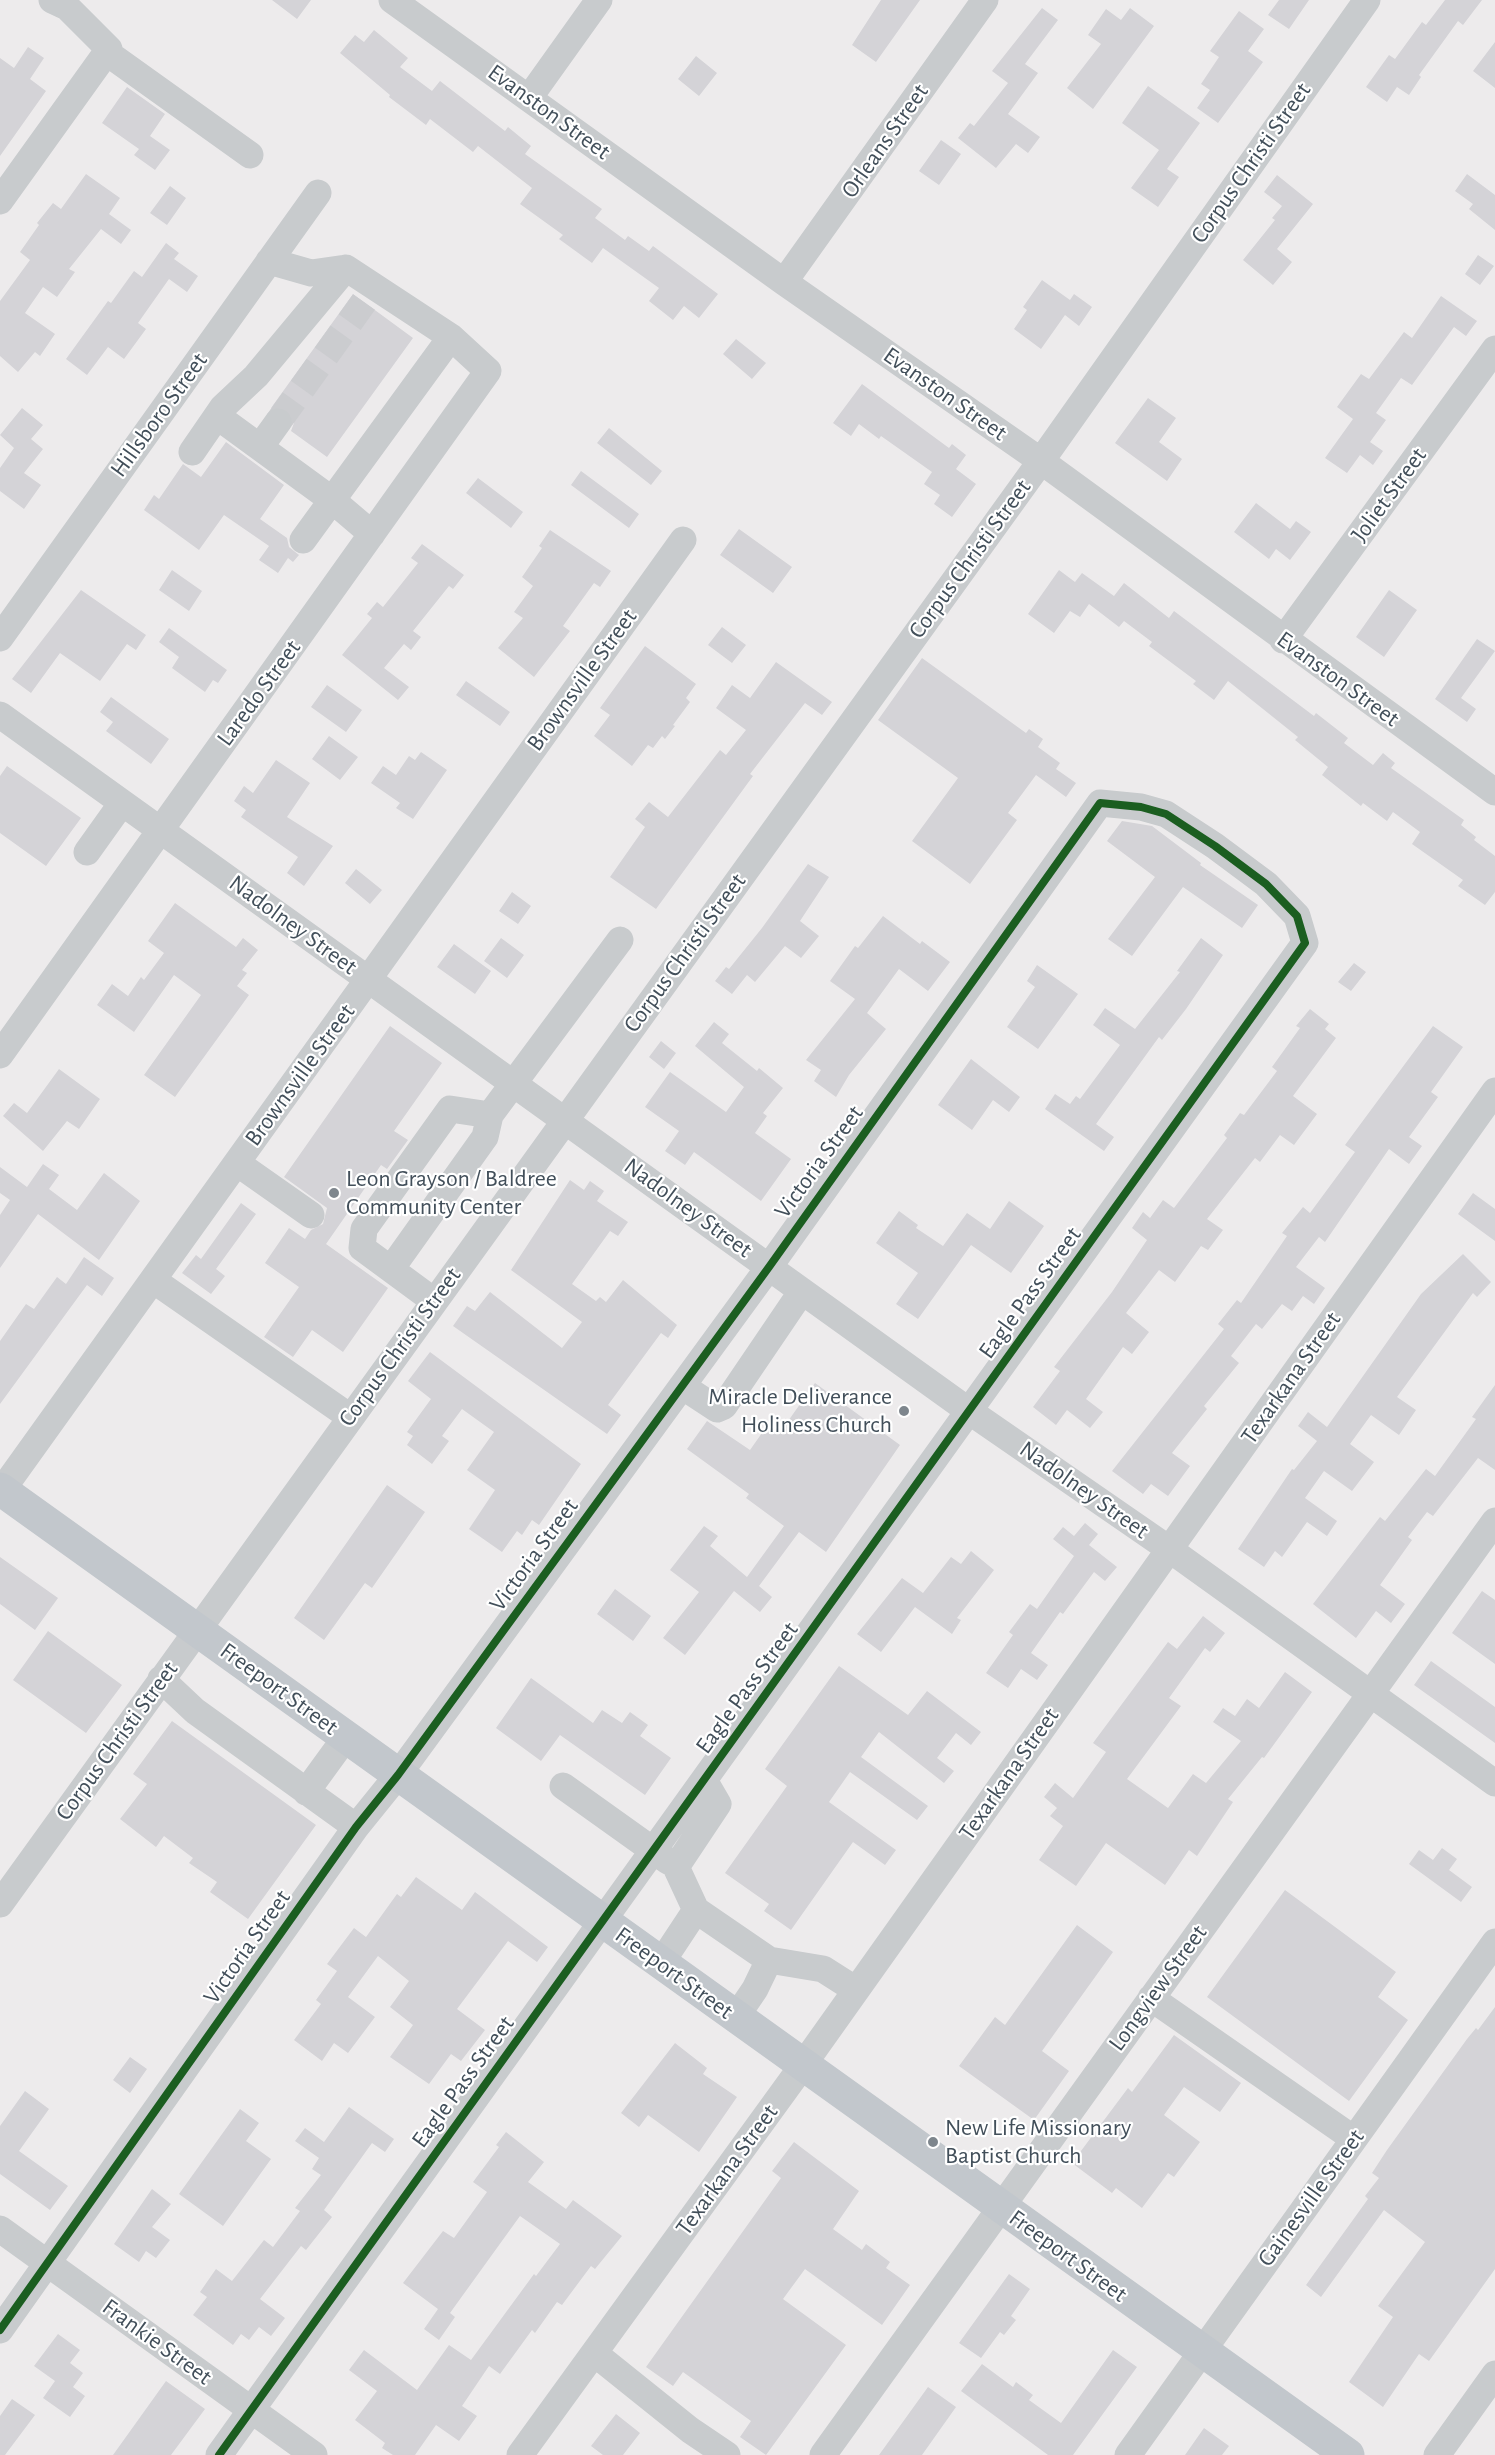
<!DOCTYPE html>
<style>
body{margin:0}
canvas{display:block;background:#edebec}
</style>
<canvas width="1495" height="2455"></canvas>
<script>
const ctx = document.querySelector('canvas').getContext('2d');
ctx.lineJoin = 'round';
function paint(path, color) {
  ctx.fillStyle = color;
  ctx.fill(path, 'evenodd');
}
function strokePath(path, color, width, dash) {
  ctx.strokeStyle = color;
  ctx.lineWidth = width;
  ctx.lineCap = dash ? 'butt' : 'round';
  ctx.setLineDash(dash || []);
  ctx.stroke(path);
}
function label(font, color, halo, rows, align = 'center') {
  ctx.font = font + ' "Alegreya Sans",sans-serif';
  ctx.lineWidth = 4.5;
  ctx.setLineDash([]);
  ctx.textBaseline = 'middle';
  ctx.strokeStyle = halo;
  ctx.fillStyle = color;
  for (const [text, x, y, turn = 0] of rows) {
    ctx.save();
    ctx.translate(x, y);
    ctx.rotate((+turn || 0) * Math.PI / 180);
    ctx.textAlign = isNaN(turn) ? turn : align;
    if (halo) ctx.strokeText(text, 0, 0);
    ctx.fillText(text, 0, 0);
    ctx.restore();
  }
}
paint(new Path2D(`
 M272,0H311L297,19Z
 M881,0H920L876,62L852,45Z
 M1279,0H1309L1289,29L1268,15Z
 M1445,0H1482L1463,25L1458,21L1419,75L1421,77L1409,95L1397,87L1387,102L1366,87L1389,55L1395,59L1422,22L1426,25Z
 M1042,8L1058,20L1025,64L1038,73L1008,114L1040,137L1028,153L1016,144L996,168L958,138L970,123L974,126L1008,83L992,71Z
 M1130,8L1154,26L1093,109L1067,88L1101,44L1088,35L1106,9L1121,20Z
 M1239,11L1264,29L1248,51L1263,62L1218,123L1197,108L1210,90L1201,84L1219,57L1210,51Z
 M374,30L408,58L400,67L432,91L440,81L505,131L508,127L531,146L525,154L602,209L595,218L625,240L628,236L649,251L653,246L718,294L699,318L684,306L673,320L649,301L659,288L603,248L592,263L559,239L563,235L520,204L532,188L478,146L473,152L430,119L426,125L389,97L390,95L340,53L355,35L364,42Z
 M1495,42V88L1473,71Z
 M28,47L44,58L30,79L46,91L0,156V58L14,68Z
 M696,56L717,73L699,96L678,79Z
 M1148,86L1200,123L1167,169L1179,177L1158,207L1131,188L1159,150L1122,123Z
 M127,87L165,114L150,136L170,150L155,170L134,155L139,149L102,123Z
 M941,140L961,154L939,185L919,171Z
 M86,174L120,198L109,214L131,230L121,244L101,229L69,269L75,272L57,297L43,287L25,313L55,334L40,356L35,352L18,372L0,356V301L30,260L20,252L39,225L37,223L53,203L61,209Z
 M1467,174L1495,195V230L1469,209L1473,204L1455,191Z
 M1277,175L1313,204L1277,249L1292,262L1273,285L1243,260L1275,220L1272,218L1282,206L1264,192Z
 M170,186L186,198L167,225L150,213Z
 M166,243L179,253L174,259L198,276L187,292L169,279L138,323L146,329L124,359L108,347L87,375L66,359L108,301L111,303L134,271L142,277Z
 M1478,255L1494,266L1480,285L1465,274Z
 M1042,280L1070,300L1074,294L1092,307L1079,326L1065,315L1041,349L1014,329L1027,310L1023,307Z
 M353,294L413,338L327,457L291,431L294,423L288,410L279,406L271,408Z
 M1441,296L1477,321L1466,336L1454,327L1412,385L1401,378L1376,413L1386,420L1370,442L1383,451L1373,465L1360,455L1347,473L1325,458L1353,419L1337,407L1361,374L1369,379L1404,332L1412,338Z
 M736,339L766,363L752,379L723,354Z
 M862,384L949,448L952,444L966,455L956,469L976,484L952,517L934,504L940,495L924,484L932,472L881,436L879,439L859,424L851,436L833,423Z
 M1148,398L1176,418L1159,442L1182,459L1167,481L1115,443Z
 M22,408L43,425L31,439L43,449L24,473L41,485L24,509L0,491V468L14,448L0,435Z
 M609,428L662,471L651,485L597,443Z
 M226,442L284,485L260,519L287,538L289,547L299,555L293,562L288,558L278,573L259,560L269,546L224,515L199,550L144,510L154,495L159,499L183,464L201,477Z
 M581,471L639,514L629,528L571,485Z
 M478,478L523,512L511,528L466,493Z
 M1256,503L1290,529L1296,521L1311,532L1290,560L1276,549L1269,559L1234,532Z
 M739,529L792,567L773,593L720,555Z
 M550,530L611,571L600,587L594,583L563,626L570,631L534,677L498,648L523,618L514,612L533,586L522,577L542,548L539,546Z
 M422,544L464,575L453,589L449,586L413,631L421,637L411,650L404,644L384,668L409,687L398,700L342,655L372,618L367,614L377,602L383,607L418,563L411,558Z
 M172,570L202,591L189,611L159,590Z
 M1059,570L1075,582L1082,573L1114,596L1124,583L1169,618L1174,611L1314,716L1316,713L1348,738L1344,743L1373,765L1383,753L1395,763L1391,768L1464,820L1461,825L1476,837L1474,840L1495,856V892L1485,905L1458,886L1463,880L1412,844L1420,832L1393,812L1387,821L1363,803L1361,806L1322,775L1328,767L1295,740L1298,737L1228,681L1214,700L1193,684L1196,681L1149,646L1152,642L1124,621L1119,627L1089,604L1080,617L1070,611L1054,633L1028,614Z
 M81,590L146,635L136,650L127,644L100,681L60,653L31,693L12,679Z
 M1389,590L1417,610L1384,657L1356,637Z
 M722,627L746,645L732,663L708,645Z
 M169,628L227,670L218,683L213,680L205,692L172,668L179,657L159,642Z
 M1477,639L1495,651L1461,698L1476,709L1467,722L1435,699Z
 M645,646L696,684L686,698L690,702L673,725L675,726L665,739L662,736L653,748L648,745L632,766L594,736L610,715L600,708Z
 M922,658L1026,733L1029,729L1043,739L1038,747L1060,763L1056,769L1076,783L1066,797L1036,775L1008,813L1017,820L970,884L912,841L958,778L878,720Z
 M776,662L832,702L822,715L805,703L750,774L753,776L656,909L610,877L645,827L635,819L649,802L668,817L720,750L726,755L746,730L716,708L732,685L750,698Z
 M466,681L510,712L500,726L456,695Z
 M327,685L362,710L346,732L311,707Z
 M111,697L169,739L151,764L106,731L113,722L100,712Z
 M329,736L358,757L340,780L312,759Z
 M421,752L447,770L413,819L396,808L400,803L371,783L383,766L396,775L409,756L415,760Z
 M276,760L310,783L287,817L333,846L304,886L287,873L298,857L241,817L246,810L234,801L244,786L253,793Z
 M7,766L81,818L46,866L0,833V776Z
 M1122,821L1152,826L1201,863L1200,865L1258,905L1242,928L1183,887L1132,956L1108,939L1155,877L1107,841Z
 M808,864L829,877L800,921L819,936L801,958L785,946L755,982L747,975L732,994L715,981L726,967L729,969L762,928Z
 M356,869L382,890L370,904L345,883Z
 M512,892L531,906L518,924L499,911Z
 M175,903L236,947L243,938L258,950L242,970L247,973L237,986L249,995L175,1097L144,1075L201,995L174,975L134,1032L97,1005L112,984L128,996L141,977L144,980L164,953L148,941Z
 M883,916L920,944L922,941L950,962L928,991L899,969L867,1013L886,1029L849,1075L836,1097L814,1081L821,1070L806,1060L855,999L830,981L855,946L858,948Z
 M501,938L524,955L507,978L484,961Z
 M1201,938L1223,955L1186,1009L1162,1040L1159,1037L1096,1124L1114,1137L1104,1151L1045,1109L1055,1094L1070,1104L1076,1096L1080,1099L1120,1045L1093,1025L1105,1008L1135,1029L1180,972L1177,971Z
 M454,944L491,971L475,994L437,967Z
 M1354,963L1366,972L1351,991L1338,982Z
 M1037,965L1078,994L1038,1049L1007,1027L1035,987L1027,981Z
 M1310,1009L1329,1024L1325,1029L1336,1038L1293,1096L1317,1114L1294,1145L1280,1135L1260,1162L1255,1158L1207,1219L1223,1230L1208,1250L1201,1246L1175,1282L1159,1270L1126,1313L1149,1332L1132,1354L1123,1347L1086,1399L1103,1412L1090,1428L1067,1410L1056,1425L1033,1407L1060,1371L1054,1367L1112,1292L1147,1240L1132,1228L1143,1212L1150,1218L1163,1200L1174,1208L1227,1138L1224,1135L1240,1113L1244,1115L1277,1071L1272,1067L1300,1028L1296,1026Z
 M714,1022L729,1034L722,1043L757,1071L759,1068L783,1088L763,1113L767,1116L755,1133L791,1159L761,1201L694,1152L685,1165L665,1151L679,1131L645,1107L670,1072L726,1112L744,1087L695,1046Z
 M390,1026L442,1063L394,1131L408,1140L387,1169L381,1165L326,1244L388,1288L343,1352L312,1330L293,1357L264,1337L299,1287L265,1263L289,1228L305,1239L311,1230L323,1224L327,1208L284,1177Z
 M1433,1026L1463,1047L1431,1092L1438,1097L1409,1137L1422,1146L1409,1164L1389,1149L1325,1242L1319,1237L1296,1267L1325,1288L1314,1304L1303,1296L1292,1311L1282,1304L1262,1329L1256,1324L1231,1356L1239,1363L1204,1406L1207,1409L1172,1453L1190,1466L1168,1496L1151,1484L1143,1494L1112,1471L1224,1329L1218,1324L1237,1300L1241,1303L1287,1236L1282,1233L1303,1207L1310,1213L1355,1152L1345,1145Z
 M661,1041L676,1053L664,1069L649,1057Z
 M971,1059L1020,1097L1009,1112L993,1100L972,1130L938,1105Z
 M59,1069L100,1099L79,1129L67,1121L43,1151L3,1116L14,1103L27,1113Z
 M43,1164L59,1175L49,1189L77,1210L104,1173L140,1201L99,1260L38,1214L0,1268V1215L10,1200L0,1193V1167L27,1187Z
 M570,1180L584,1190L590,1181L604,1191L597,1201L628,1222L618,1236L610,1231L572,1284L596,1301L600,1297L606,1302L623,1280L677,1325L668,1338L661,1333L608,1405L621,1415L607,1434L453,1326L467,1306L475,1311L490,1292L562,1348L582,1322L511,1270Z
 M1473,1193L1495,1209V1241L1458,1214Z
 M1009,1201L1044,1226L1011,1273L971,1245L918,1319L896,1304L918,1273L876,1243L899,1211L918,1225L916,1228L943,1246L967,1213L990,1229Z
 M241,1203L256,1214L216,1269L225,1276L211,1294L182,1273L196,1255L201,1259Z
 M1463,1254L1491,1282L1477,1297L1473,1293L1397,1397L1416,1410L1399,1435L1371,1415L1350,1444L1374,1462L1352,1491L1324,1471L1305,1498L1337,1521L1327,1536L1307,1522L1282,1557L1275,1551L1264,1567L1238,1549L1292,1469L1294,1470L1317,1441L1298,1426L1308,1412L1327,1427L1421,1294Z
 M84,1257L114,1278L102,1296L87,1285L0,1404V1341L26,1304L34,1309L57,1277L66,1284Z
 M430,1352L581,1464L539,1525L532,1520L522,1535L517,1531L502,1552L469,1529L495,1490L467,1470L494,1432L462,1409L442,1436L449,1441L432,1464L407,1445L413,1436L407,1432L431,1399L408,1381Z
 M815,1383L900,1445L826,1552L799,1532L759,1586L772,1597L760,1612L734,1591L685,1655L663,1638L699,1592L670,1570L704,1526L718,1536L710,1546L747,1577L784,1526L746,1498L749,1494L687,1449L707,1421L750,1450L769,1423L781,1431Z
 M1495,1385V1470L1478,1458L1433,1516L1427,1512L1408,1537L1412,1540L1380,1585L1405,1604L1391,1623L1376,1611L1356,1638L1313,1604L1380,1517L1385,1521L1426,1469L1435,1476L1476,1419L1472,1417Z
 M387,1485L425,1512L372,1588L365,1583L324,1640L294,1618Z
 M1085,1523L1098,1534L1089,1545L1117,1567L1105,1581L1094,1572L1063,1614L1060,1612L1031,1653L1048,1665L1037,1680L1021,1669L1008,1688L986,1673L1013,1635L1009,1632L1030,1604L1037,1609L1074,1556L1053,1539L1063,1527L1074,1536Z
 M971,1551L994,1570L957,1618L961,1620L952,1634L915,1607L881,1652L857,1634L902,1578L923,1593L951,1557L961,1564Z
 M0,1557L58,1598L35,1630L0,1604Z
 M615,1589L651,1616L633,1641L597,1614Z
 M1482,1591L1495,1600V1664L1452,1633Z
 M1203,1616L1225,1633L1210,1652L1205,1648L1169,1698L1181,1706L1127,1779L1168,1808L1193,1774L1206,1783L1241,1741L1213,1722L1223,1708L1235,1716L1247,1699L1259,1708L1285,1672L1312,1692L1264,1758L1262,1757L1228,1799L1233,1802L1197,1856L1189,1850L1165,1885L1106,1843L1076,1886L1039,1860L1063,1826L1050,1816L1057,1808L1044,1797L1055,1783L1073,1798L1106,1752L1093,1743L1168,1642L1177,1649Z
 M48,1631L122,1685L86,1733L13,1680Z
 M1431,1661L1495,1707V1743L1414,1685Z
 M839,1666L908,1715L927,1691L981,1732L971,1745L956,1733L937,1758L954,1771L944,1783L879,1732L861,1757L928,1806L917,1820L850,1772L829,1802L896,1850L885,1865L853,1842L791,1930L764,1911L769,1904L725,1873L787,1786L765,1769Z
 M531,1678L593,1723L602,1710L622,1723L630,1712L648,1725L640,1736L671,1758L645,1795L560,1735L541,1761L496,1728Z
 M172,1721L316,1825L248,1919L210,1892L217,1882L189,1863L193,1858L164,1836L156,1847L120,1819L147,1784L133,1774Z
 M1442,1848L1457,1859L1449,1870L1472,1887L1461,1902L1409,1864L1419,1850L1433,1860Z
 M416,1877L462,1910L475,1892L548,1947L537,1962L508,1941L457,2009L485,2030L461,2061L451,2054L429,2084L390,2057L413,2025L390,2007L409,1981L378,1956L348,1997L375,2017L348,2053L334,2043L322,2061L294,2040L321,2004L316,2000L337,1971L327,1964L354,1928L366,1937L397,1894L401,1897Z
 M1285,1890L1396,1972L1378,1997L1408,2020L1349,2101L1207,1997Z
 M1077,1925L1113,1952L1042,2051L1069,2071L1034,2120L959,2066L995,2017L1005,2025Z
 M1495,2007V2269L1429,2361L1419,2354L1383,2407L1349,2382L1393,2317L1378,2306L1425,2242L1384,2210L1321,2297L1306,2285L1368,2199L1365,2196L1379,2178L1372,2173L1387,2150L1467,2039L1476,2028L1478,2030Z
 M1174,2035L1241,2083L1220,2112L1184,2087L1164,2115L1200,2142L1174,2177L1168,2173L1142,2208L1116,2188L1112,2193L1072,2163L1128,2088L1132,2092Z
 M675,2043L707,2068L703,2074L737,2097L699,2152L648,2115L639,2127L621,2113Z
 M130,2057L147,2069L130,2093L113,2080Z
 M25,2091L49,2109L19,2151L68,2186L50,2210L0,2174V2126Z
 M349,2107L394,2139L385,2152L372,2143L324,2210L332,2217L306,2250L301,2246L260,2299L285,2318L271,2336L259,2327L249,2340L241,2334L233,2345L193,2315L207,2297L200,2292L216,2269L232,2281L264,2240L273,2247L300,2211L295,2208L321,2175L312,2169L319,2158L295,2141L305,2128L324,2142Z
 M240,2109L259,2123L246,2141L271,2159L223,2226L179,2194Z
 M506,2132L544,2162L528,2182L566,2209L573,2200L622,2236L595,2269L591,2266L562,2305L557,2302L535,2333L532,2330L500,2374L489,2366L462,2406L477,2416L459,2441L436,2425L415,2455H393L382,2448L385,2443L355,2420L377,2391L349,2370L364,2350L417,2390L449,2345L471,2360L534,2274L536,2276L560,2244L520,2216L450,2313L455,2317L439,2340L424,2329L438,2309L403,2283L443,2231L454,2238L487,2192L473,2182L499,2147L496,2145Z
 M794,2142L859,2191L833,2229L862,2250L866,2244L890,2262L886,2268L910,2285L882,2325L805,2269L783,2299L846,2345L766,2455L740,2437L751,2421L683,2372L673,2386L646,2367L781,2178L772,2171Z
 M152,2189L171,2204L152,2227L170,2240L156,2258L146,2251L139,2262L114,2244Z
 M1009,2274L1030,2289L1011,2316L1016,2320L1004,2335L1000,2332L981,2358L959,2343Z
 M58,2334L80,2350L70,2363L83,2373L73,2387L85,2396L70,2417L43,2398L55,2381L34,2366Z
 M1113,2350L1137,2367L1073,2455H1048L961,2391L982,2364L1013,2387L1016,2382L1033,2395L1029,2400L1061,2423Z
 M166,2381L205,2409L171,2455H113Z
 M928,2387L956,2407L922,2455H879Z
 M12,2399L35,2415L5,2455H0V2416Z
 M616,2414L640,2433L623,2455H603L591,2446Z
 M1204,2428L1229,2446L1222,2455H1185Z`), '#d4d3d7');
strokePath(new Path2D(`
 M278,422L364,302`), '#cbcccf', 27, [27, 14]);
strokePath(new Path2D(`
 M392,0L784,282L1041,461L1495,792
 M106,52L250,155
 M529,98L599,0
 M0,201L109,49L67,7L52,0
 M784,282L985,0
 M217,416L332,500L372,534
 M260,447L278,422
 M192,452L223,407L256,376L346,268
 M303,540L451,337
 M0,638L318,193
 M1283,640L1495,349
 M0,715L969,1411L1169,1549L1495,1783
 M87,852L122,803
 M0,1055L488,371L451,337L346,268L311,273L269,261
 M237,1163L311,1215
 M391,1269L485,1137L490,1115L620,940
 M153,1280L350,1417
 M434,1301L362,1248L364,1229L450,1109L490,1115
 M682,1386L717,1409L724,1406L802,1291
 M0,1493L683,540
 M161,1679L195,1711L356,1827
 M704,1780L718,1804L676,1867L696,1910L769,1960L823,1969L856,1990
 M563,1786L668,1861
 M306,1792L346,1737
 M0,1904L1041,461L1367,0
 M661,1963L696,1910
 M1151,1998L1354,2139
 M736,2017L755,1989L769,1960
 M0,2229L314,2455
 M0,2330L356,1827L398,1775L769,1267L1100,803L1141,807L1166,814L1215,846L1266,884L1297,916L1305,943L219,2455
 M594,2353L690,2430L727,2455
 M520,2455L803,2065L1495,1091
 M823,2455L1495,1521
 M1128,2455L1495,1942
 M1437,2455L1495,2374`), '#c8cbcd', 27);
strokePath(new Path2D(`
 M0,1489L1348,2455`), '#c2c7cc', 33);
strokePath(new Path2D(`
 M0,2330L356,1827L398,1775L769,1267L1100,803L1141,807L1166,814L1215,846L1266,884L1297,916L1305,943L219,2455`), '#1b5e20', 8);
for (const [x, y, r, color] of [
 [334,1193,6,"#7e868d"],
 [904,1411,6,"#7e868d"],
 [933,2142,6,"#7e868d"]
]) {
  const dot = new Path2D();
  dot.arc(x, y, r, 0, 2 * Math.PI);
  ctx.fillStyle = color;
  ctx.fill(dot);
  strokePath(dot, '#fff', 2);
}
label('24px', '#424f5a', '#fff', [
 ["Evanston Street",549,112,36],
 ["Orleans Street",885,141,-55],
 ["Corpus Christi Street",1251,163,-55],
 ["Evanston Street",945,394,35],
 ["Hillsboro Street",159,415,-54],
 ["Joliet Street",1389,495,-54],
 ["Corpus Christi Street",970,559,-54],
 ["Evanston Street",1338,679,36],
 ["Brownsville Street",582,680,-54],
 ["Laredo Street",259,693,-54],
 ["Nadolney Street",293,925,36],
 ["Corpus Christi Street",685,953,-54],
 ["Brownsville Street",300,1075,-54],
 ["Victoria Street",819,1162,-54],
 ["Nadolney Street",688,1208,36],
 ["Eagle Pass Street",1030,1293,-54],
 ["Corpus Christi Street",400,1347,-54],
 ["Texarkana Street",1291,1378,-55],
 ["Nadolney Street",1084,1490,35],
 ["Victoria Street",534,1555,-54],
 ["Eagle Pass Street",747,1688,-54],
 ["Freeport Street",279,1689,36],
 ["Corpus Christi Street",117,1741,-54],
 ["Texarkana Street",1009,1774,-55],
 ["Victoria Street",247,1947,-55],
 ["Freeport Street",674,1973,36],
 ["Longview Street",1158,1988,-54],
 ["Eagle Pass Street",463,2082,-54],
 ["Texarkana Street",727,2170,-54],
 ["Gainesville Street",1311,2198,-54],
 ["Freeport Street",1068,2256,36],
 ["Frankie Street",157,2342,36]
]);
label('24px', '#424f5a', '#fff', [
 ["Leon Grayson / Baldree",346,1179],
 ["Community Center",346,1207],
 ["Miracle Deliverance",892,1397,"right"],
 ["Holiness Church",892,1425,"right"],
 ["New Life Missionary",945,2128],
 ["Baptist Church",945,2156]
], 'left');
</script>
